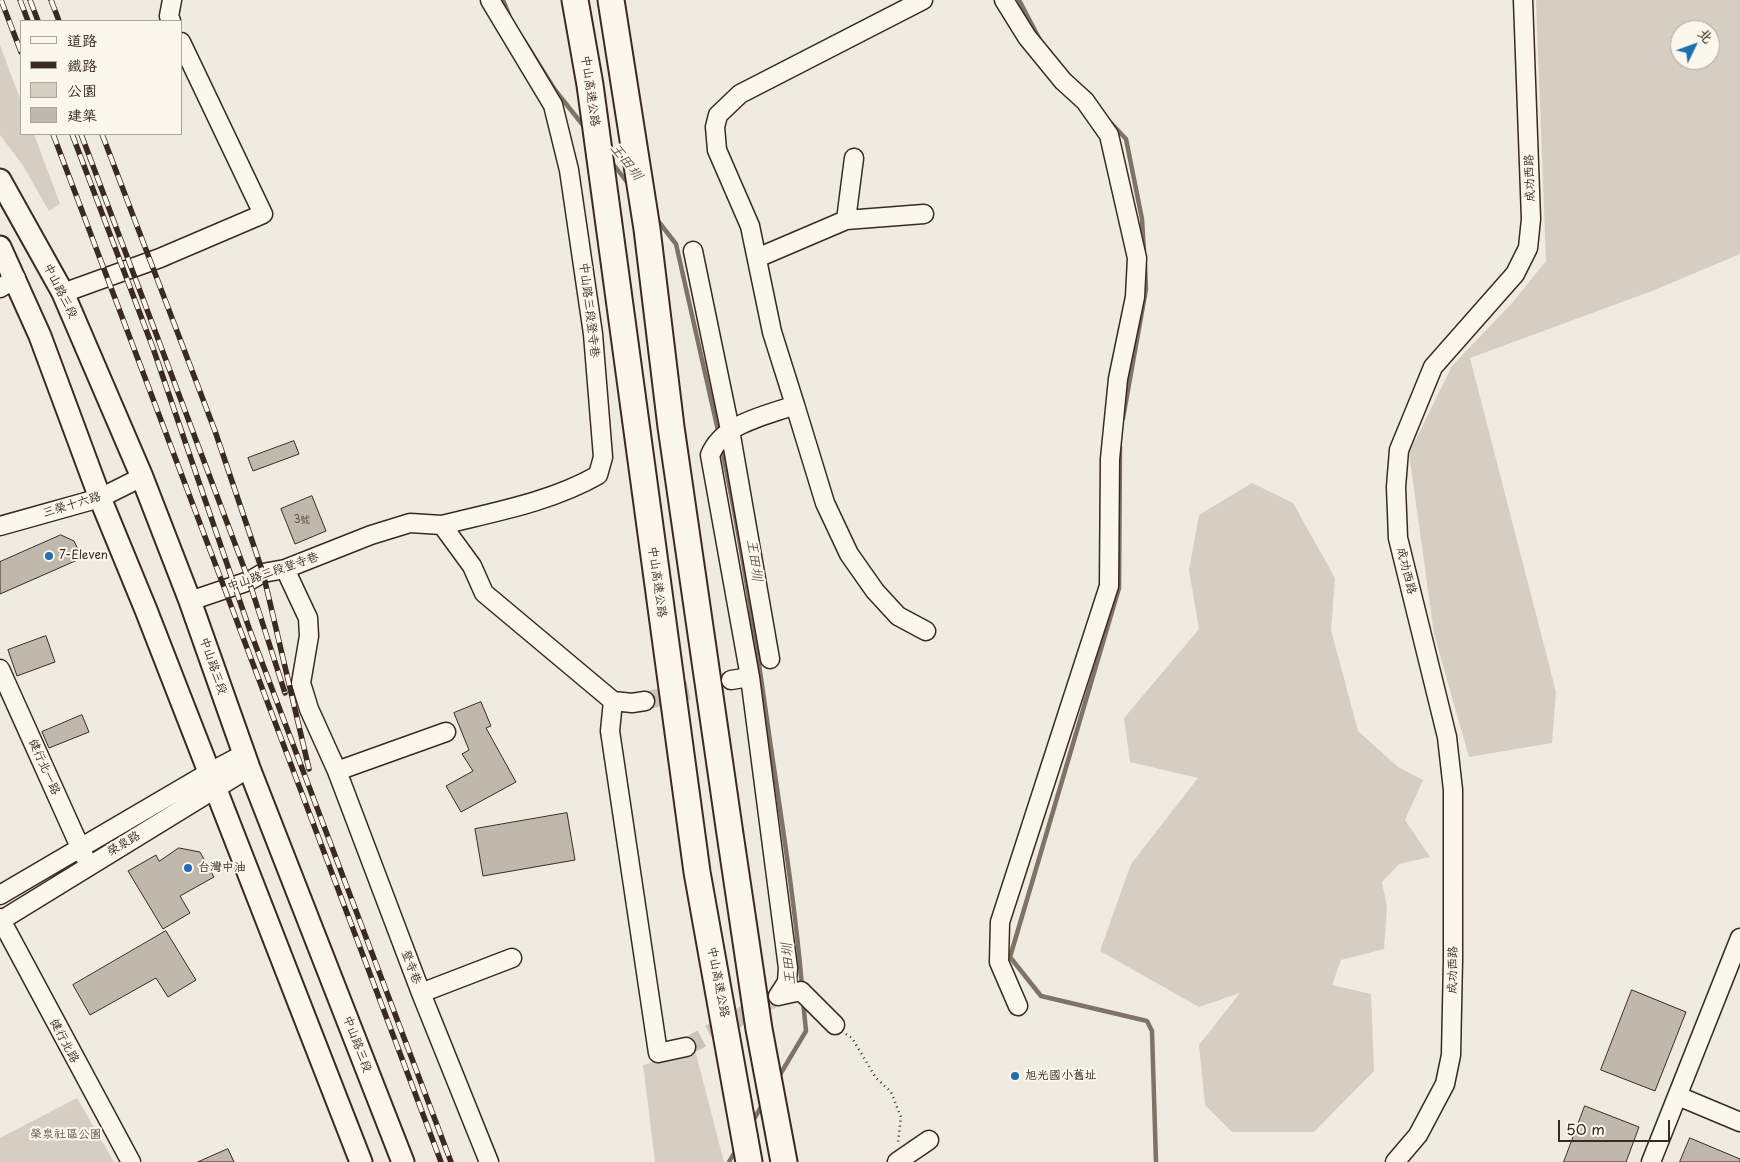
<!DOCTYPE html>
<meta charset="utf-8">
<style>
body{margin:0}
#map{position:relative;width:1740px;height:1162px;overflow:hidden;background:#f0ebe0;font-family:"Playpen Sans","LXGW WenKai TC",sans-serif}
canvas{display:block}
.legend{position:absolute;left:20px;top:20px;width:162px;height:115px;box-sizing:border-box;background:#fbf7ec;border:1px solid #aea59a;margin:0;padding:6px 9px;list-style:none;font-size:15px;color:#3b2a1e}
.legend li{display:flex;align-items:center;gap:10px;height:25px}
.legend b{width:25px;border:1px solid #aea59a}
.north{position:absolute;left:1670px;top:20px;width:50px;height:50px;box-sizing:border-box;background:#fbf7ec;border:1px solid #aea59a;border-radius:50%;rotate:48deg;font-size:14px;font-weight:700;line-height:20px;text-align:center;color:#3b2a1e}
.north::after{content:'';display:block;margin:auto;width:18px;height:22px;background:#1f6fb2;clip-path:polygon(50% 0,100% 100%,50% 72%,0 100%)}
.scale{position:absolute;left:1558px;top:1120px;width:112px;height:22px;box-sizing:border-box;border:2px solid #3b2a1e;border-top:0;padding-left:6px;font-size:15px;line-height:18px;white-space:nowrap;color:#3b2a1e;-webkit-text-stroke:4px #fbf7ec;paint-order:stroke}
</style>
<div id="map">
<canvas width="1740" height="1162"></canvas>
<ul class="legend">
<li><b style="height:6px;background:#fbf7ec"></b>道路</li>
<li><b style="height:6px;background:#3b2a1e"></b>鐵路</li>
<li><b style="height:14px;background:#d5cec3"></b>公園</li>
<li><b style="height:14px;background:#c0b8ad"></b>建築</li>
</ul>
<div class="north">北</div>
<div class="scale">50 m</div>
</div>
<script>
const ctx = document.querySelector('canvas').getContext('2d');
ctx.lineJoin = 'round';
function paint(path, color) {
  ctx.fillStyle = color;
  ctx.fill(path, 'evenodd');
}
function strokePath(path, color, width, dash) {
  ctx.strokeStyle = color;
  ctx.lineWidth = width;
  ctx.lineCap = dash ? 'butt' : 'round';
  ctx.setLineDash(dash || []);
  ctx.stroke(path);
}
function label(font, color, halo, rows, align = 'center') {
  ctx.font = font + ' "Playpen Sans","LXGW WenKai TC",sans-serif';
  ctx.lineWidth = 4;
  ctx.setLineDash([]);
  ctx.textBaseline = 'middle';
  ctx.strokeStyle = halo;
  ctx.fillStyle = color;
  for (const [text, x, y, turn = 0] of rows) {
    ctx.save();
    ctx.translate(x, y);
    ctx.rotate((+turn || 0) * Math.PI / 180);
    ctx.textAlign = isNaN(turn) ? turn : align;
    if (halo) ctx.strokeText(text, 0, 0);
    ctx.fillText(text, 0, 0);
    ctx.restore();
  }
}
paint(new Path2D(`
 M1536,0H1740V254L1652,291L1470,358L1556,692L1552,743L1469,757L1434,634L1409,453L1452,366L1512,303L1546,261ZM1680,30H1710V60H1680Z
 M0,45L21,101V134H34L60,204L49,211L22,164L0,135Z
 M1252,483L1293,503L1335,578L1331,630L1358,731L1398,767L1423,780L1405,820L1430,857L1399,864L1382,882L1387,907L1384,949L1341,960L1332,985L1371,994L1374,1071L1314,1132H1232L1205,1105L1199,1045L1240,993L1199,1007L1100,951L1131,864L1198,778L1130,762L1124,718L1199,629L1189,570L1199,515Z
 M695,1050L724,1162H655L643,1065Z
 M77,1098L114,1162H0V1138Z`), '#d5cec3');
strokePath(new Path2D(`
 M503,0L509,15
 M1019,0L1041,42
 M523,39L555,90L586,129
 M1111,123L1126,139L1142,219L1144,252
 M610,160L630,186
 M655,217L676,244L719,435
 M1123,418L1146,289L1145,265
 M721,445C742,543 756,642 770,741C782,823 795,904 802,986
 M1120,447L1119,588L1010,957L1041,996L1147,1021L1152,1031L1156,1162
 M778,1078L806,1031L803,1001
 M751,1124L764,1102
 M729,1162L737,1148`), '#7f7367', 4.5);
const building = new Path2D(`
 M294,441L299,454L253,471L248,458Z
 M312,496L326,531L295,544L281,509Z
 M61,535L74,541L82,558L0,594V562Z
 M46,636L55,662L17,676L8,650Z
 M481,702L491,726L486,728L516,782L461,812L446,786L473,771L462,754L469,750L454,713Z
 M82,715L89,732L49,748L42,732Z
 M567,813L575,860L483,876L475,829Z
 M179,848L200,852L214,877L180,896L190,913L163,929L128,871L156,855L159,861Z
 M166,931L196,980L168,997L156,978L90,1015L73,985Z
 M1632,990L1686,1012L1655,1091L1601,1070Z
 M1585,1106L1639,1127L1626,1162H1564Z
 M1690,1138L1740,1159V1162H1680Z
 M228,1149L234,1162H198Z`);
paint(building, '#c0b8ad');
strokePath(building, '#3b2a1e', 1);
strokePath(new Path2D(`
 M645,701L731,680
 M686,1047L778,996`), '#ccc4b9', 18, [18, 9]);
const minor = new Path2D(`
 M1004,0L1027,37L1063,81L1085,101L1109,135L1137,258L1135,297L1118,379L1110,459L1109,586L1000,922L999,962L1018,1006
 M171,21L169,16L172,0
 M846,220L854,158
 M693,251L730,430L770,659
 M757,258L846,220L924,214
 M0,288L16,278
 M63,293L160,258L263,214L181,42
 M795,405L825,503L849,554L875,591L898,616L926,631
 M442,525C494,512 551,502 598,475L603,457L593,334L569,170L553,105L490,0
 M0,526L100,498L142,477
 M285,569L308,618L309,636L301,683L309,709L337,771L421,993L489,1162
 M190,601L249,581L263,573L285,569L371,535L410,523L442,525L472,566L484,593L613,701L632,703L645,701
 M0,669L84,856
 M750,677L788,968L787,982L778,996
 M731,680L750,677L710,455C723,423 765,416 795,405L772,332L750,226L717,150L715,127L718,115L740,94L923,0
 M613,701L610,731L658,1053L686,1047
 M337,771L446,732
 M0,895L208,773L244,754
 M0,918L131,1162
 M0,921L249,768
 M421,993L512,958
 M778,996L801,991L835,1025
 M1678,1096L1740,1122
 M897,1162L929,1140
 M1395,1162L1418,1135L1445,1084L1451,1055L1453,960V790L1447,737L1398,538L1396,487L1399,450L1433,367L1515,274L1528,248L1531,219L1523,0
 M1651,1162L1740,938`);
const major = new Path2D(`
 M0,180L63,293L142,477L190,601L249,768L403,1162
 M0,247L40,336L100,498L146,610L361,1162`);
const highway = new Path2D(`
 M575,0L590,85L697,872L749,1162
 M611,0L647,229L671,427L730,834L759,1029L784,1162`);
strokePath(minor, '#3b2a1e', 21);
strokePath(major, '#3b2a1e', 25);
strokePath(highway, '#3b2a1e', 29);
strokePath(new Path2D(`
 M846,1034L852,1038L876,1078L891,1092L901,1117L898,1142`), '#3b2a1e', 2.5, [1, 4]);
strokePath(minor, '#fbf7ec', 18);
strokePath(major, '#fbf7ec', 21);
strokePath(highway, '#fbf7ec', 25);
const rail = new Path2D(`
 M1,0L21,52
 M20,0L28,21
 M30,0L38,21
 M51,0L59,21
 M53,134L441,1162
 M72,134L153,348L249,628L451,1162
 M81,134L249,581L285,693
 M102,134L215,431L263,573L309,769`);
strokePath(rail, '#3b2a1e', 5.5);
strokePath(rail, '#fbf7ec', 4, [11]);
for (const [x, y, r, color] of [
 [49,556,5,"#1f6fb2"],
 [188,868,5,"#1f6fb2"],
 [1015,1076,5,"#1f6fb2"]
]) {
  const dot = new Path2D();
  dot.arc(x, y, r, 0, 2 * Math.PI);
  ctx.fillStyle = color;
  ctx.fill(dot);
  strokePath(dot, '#fbf7ec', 2);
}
label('10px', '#5c4e42', null, [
 ["3號",302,520]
]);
label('12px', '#3b2a1e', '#fbf7ec', [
 ["中山高速公路",590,91,82],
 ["成功西路",1530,178,-92],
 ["中山路三段",60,291,63],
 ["中山路三段登寺巷",589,310,83],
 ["三榮十六路",72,505,-17],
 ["成功西路",1406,571,76],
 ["中山路三段登寺巷",273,572,-19],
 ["中山高速公路",657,582,82],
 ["中山路三段",213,666,71],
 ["健行北一路",44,767,66],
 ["榮泉路",124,844,-31],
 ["登寺巷",411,967,69],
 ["成功西路",1453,970,-89],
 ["中山高速公路",718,982,79],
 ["健行北路",64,1041,62],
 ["中山路三段",357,1044,69]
]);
label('12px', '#3b2a1e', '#fbf7ec', [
 ["7-Eleven",59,556],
 ["台灣中油",198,868],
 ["旭光國小舊址",1025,1076]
], 'left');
label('12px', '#625347', '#fbf7ec', [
 ["榮泉社區公園",66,1135]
]);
label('italic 14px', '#635448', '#fbf7ec', [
 ["王田圳",626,162,52],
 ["王田圳",754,560,82],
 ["王田圳",789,964,-95]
]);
</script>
